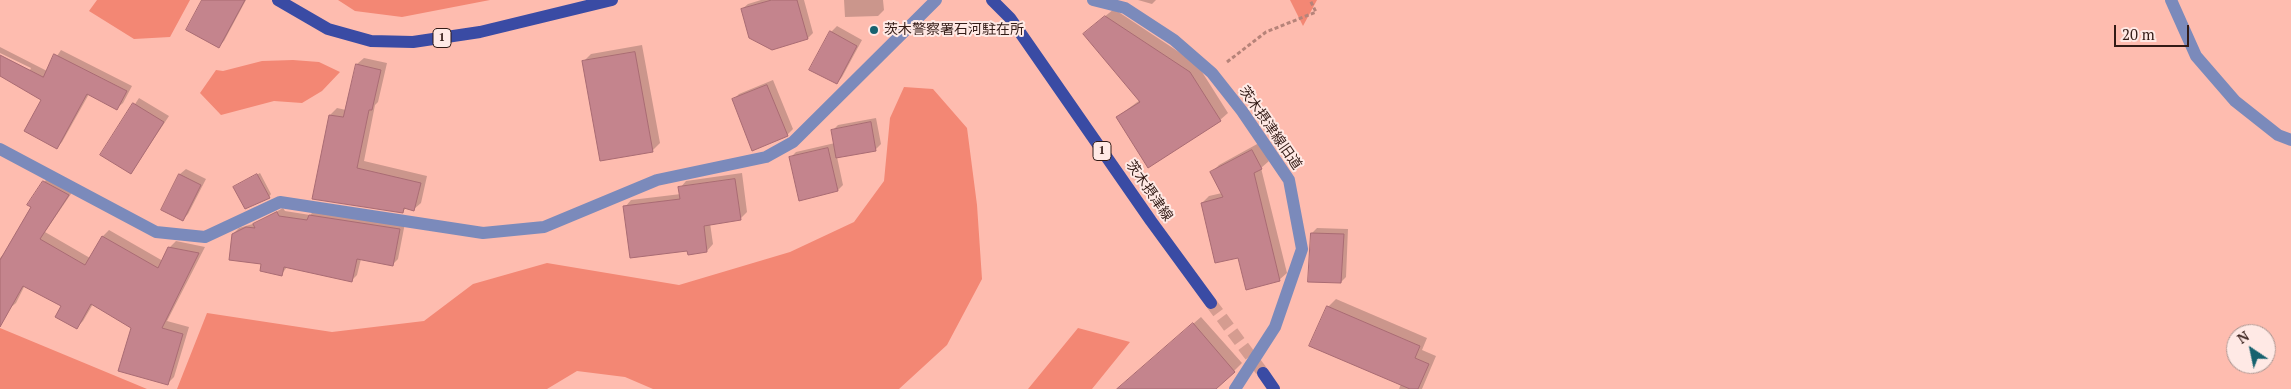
<!DOCTYPE html>
<meta charset="utf-8">
<style>
body{margin:0}
#map{position:relative;width:2291px;height:389px;overflow:hidden;background:#febcaf;font-family:"PT Serif",serif}
canvas{display:block}
.north{position:absolute;left:2226px;top:324px;width:50px;height:50px;box-sizing:border-box;background:#ffe9e5;border:1px solid #ad9792;border-radius:50%;rotate:326deg;font-size:14px;font-weight:700;line-height:20px;text-align:center;color:#331b16}
.north::after{content:'';display:block;margin:auto;width:18px;height:22px;background:#17626f;clip-path:polygon(50% 0,100% 100%,50% 72%,0 100%)}
.scale{position:absolute;left:2114px;top:25px;width:75px;height:22px;box-sizing:border-box;border:2px solid #331b16;border-top:0;padding-left:6px;font-size:15px;line-height:18px;white-space:nowrap;color:#331b16;-webkit-text-stroke:4px #ffe9e5;paint-order:stroke}
</style>
<div id="map">
<canvas width="2291" height="389"></canvas>
<div class="north">N</div>
<div class="scale">20 m</div>
</div>
<script>
const ctx = document.querySelector('canvas').getContext('2d');
ctx.lineJoin = 'round';
function paint(path, color) {
  ctx.fillStyle = color;
  ctx.fill(path, 'evenodd');
}
function strokePath(path, color, width, dash) {
  ctx.strokeStyle = color;
  ctx.lineWidth = width;
  ctx.lineCap = dash ? 'butt' : 'round';
  ctx.setLineDash(dash || []);
  ctx.stroke(path);
}
function label(font, color, halo, rows, align = 'center') {
  ctx.font = font + ' "PT Serif","Noto Sans JP",serif';
  ctx.lineWidth = 4;
  ctx.setLineDash([]);
  ctx.textBaseline = 'middle';
  ctx.strokeStyle = halo;
  ctx.fillStyle = color;
  for (const [text, x, y, turn = 0] of rows) {
    ctx.save();
    ctx.translate(x, y);
    ctx.rotate((+turn || 0) * Math.PI / 180);
    ctx.textAlign = isNaN(turn) ? turn : align;
    if (halo) ctx.strokeText(text, 0, 0);
    ctx.fillText(text, 0, 0);
    ctx.restore();
  }
}
paint(new Path2D(`
 M97,0H190L170,37L134,39L89,11Z
 M338,0H490L402,17L355,11Z
 M1290,0H1317L1303,26Z
 M293,60L319,62L340,72L322,91L302,103L274,101L221,115L200,93L216,70L223,71L262,61Z
 M904,87L933,89L967,128L977,205L982,279L947,345L899,389H653L625,377L577,371L547,389H177L207,313L332,332L424,321L473,284L547,263L679,285L790,252L854,222L884,181L890,118Z
 M0,328L147,389H0Z
 M1078,328L1130,342L1092,389H1028Z`), '#f38774');
paint(new Path2D(`
 M203,0H246L224,41L219,46Z
 M761,0H804L813,33L808,38L742,9L748,4Z
 M844,0H883L884,10L878,16L845,17Z
 M1138,0H1156L1152,4Z
 M1114,9L1197,64L1228,113L1220,120L1117,117L1140,100L1093,26Z
 M837,26L862,40L842,77L837,83L831,32Z
 M642,45L660,143L652,151L583,62L591,54Z
 M0,47L47,71L61,50L132,86L123,103L117,108L89,94L62,142L57,148L42,100L0,75V56L30,70L31,68L0,53Z
 M364,58L387,63L378,102L375,105L364,161L427,176L421,203L414,209L406,208L403,211L313,198L330,115L337,108L346,110L357,64Z
 M773,80L793,129L787,135L733,100L739,94Z
 M139,98L169,116L131,173L102,154Z
 M876,118L881,144L875,150L837,157L843,185L838,190L790,158L796,152L835,143L832,131L838,125Z
 M1259,143L1269,161L1261,168L1287,273L1279,280L1239,256L1202,203L1209,196L1222,193L1212,172L1219,165Z
 M186,169L206,179L188,214L183,219L163,209L180,174Z
 M260,173L271,194L269,197L238,185Z
 M742,173L747,212L740,219L710,223L713,244L707,251L688,249L625,207L631,200L681,194L680,188L686,181Z
 M51,175L75,188L45,232L90,258L103,236L109,230L163,261L169,248L176,241L205,247L167,321L189,327L174,377L167,384L132,327L93,304L83,321L76,328L62,306L25,285L16,303L9,309L0,304V258L9,248L44,182Z
 M283,208L285,211L310,215L315,210L405,223L398,259L392,265L361,259L357,275L352,280L287,267L281,275L263,263L233,234L239,228L256,223Z
 M1317,228L1348,229L1346,277L1341,282L1312,233Z
 M1336,299L1427,338L1422,350L1436,356L1422,389H1399L1401,384L1328,307Z
 M1201,317L1242,363L1234,371L1214,389H1122L1128,380Z`), '#0003');
const building = new Path2D(`
 M202,0H245L219,48L186,30Z
 M772,0H797L808,39L772,50L749,38L741,9Z
 M1105,16L1190,72L1221,121L1148,168L1116,117L1140,102L1083,34Z
 M830,31L857,46L837,84L809,70Z
 M635,52L653,152L600,161L582,61Z
 M54,54L127,91L117,110L87,94L57,149L24,131L41,100L0,76V55L43,77Z
 M356,64L381,70L372,110H369L357,168L421,183L414,211L404,208L403,213L312,199L329,115L343,117Z
 M767,85L788,136L752,151L732,99Z
 M133,103L164,122L131,174L100,155Z
 M871,122L876,151L836,158L831,130Z
 M828,148L838,191L799,201L789,157Z
 M1252,150L1262,169L1254,173L1280,281L1246,290L1238,258L1215,263L1201,203L1223,197L1210,172Z
 M179,174L201,185L183,221L161,210Z
 M257,174L270,198L245,209L233,187Z
 M735,179L741,220L704,226L707,252L688,255L687,251L630,258L623,206L680,199L678,187Z
 M43,181L69,195L40,239L85,265L102,236L158,268L168,247L199,253L162,328L183,334L168,385L118,371L131,328L91,304L77,329L55,317L61,306L23,286L0,327V260L31,207L27,205Z
 M277,212L279,216L307,220L309,215L400,229L393,266L357,259L352,282L284,267L282,276L260,271L261,264L229,260L232,234L246,227L255,228L253,224Z
 M1311,233L1344,234L1341,283L1308,282Z
 M1327,306L1420,346L1415,358L1429,364L1418,389H1410L1309,346Z
 M1193,323L1235,372L1216,389H1117Z`);
paint(building, '#c4848d');
strokePath(building, '#a96b73', 1);
strokePath(new Path2D(`
 M1211,303L1263,373`), '#d59c90', 12, [12, 6]);
strokePath(new Path2D(`
 M1227,62L1266,32L1316,12L1310,0`), '#b68379', 3, [4, 2.5]);
strokePath(new Path2D(`
 M1093,0L1125,8L1174,40L1212,73L1242,111L1289,180L1302,249L1275,327L1235,389
 M2171,0L2196,56L2235,101L2278,135L2291,140
 M0,149L156,232L205,237L280,202L483,233L544,227L657,180L766,157L793,142L936,0`), '#7b8abb', 12);
strokePath(new Path2D(`
 M278,0L328,29L371,41L413,42L480,32L612,0
 M992,0L1010,18L1151,221L1211,303
 M1263,373L1274,389`), '#3a4ba4', 12);
for (const [x, y, r, color] of [
 [874,30,5,"#17626f"]
]) {
  const dot = new Path2D();
  dot.arc(x, y, r, 0, 2 * Math.PI);
  ctx.fillStyle = color;
  ctx.fill(dot);
  strokePath(dot, '#ffe9e5', 2);
}
for (const [x, y, w] of [
 [442,38,18],
 [1102,151,18]
]) {
  const box = new Path2D();
  box.roundRect(x - w / 2, y - 9.5, w, 19, 4);
  ctx.fillStyle = '#ffe9e5';
  ctx.fill(box);
  strokePath(box, '#331b16', 1);
}
label('bold 12px', '#331b16', null, [
 ["1",442,38],
 ["1",1102,151]
]);
label('14px', '#331b16', '#ffe9e5', [
 ["茨木警察署石河駐在所",884,30]
], 'left');
label('14px', '#331b16', '#ffe9e5', [
 ["茨木摂津線旧道",1270,128,55],
 ["茨木摂津線",1149,191,55]
]);
</script>
